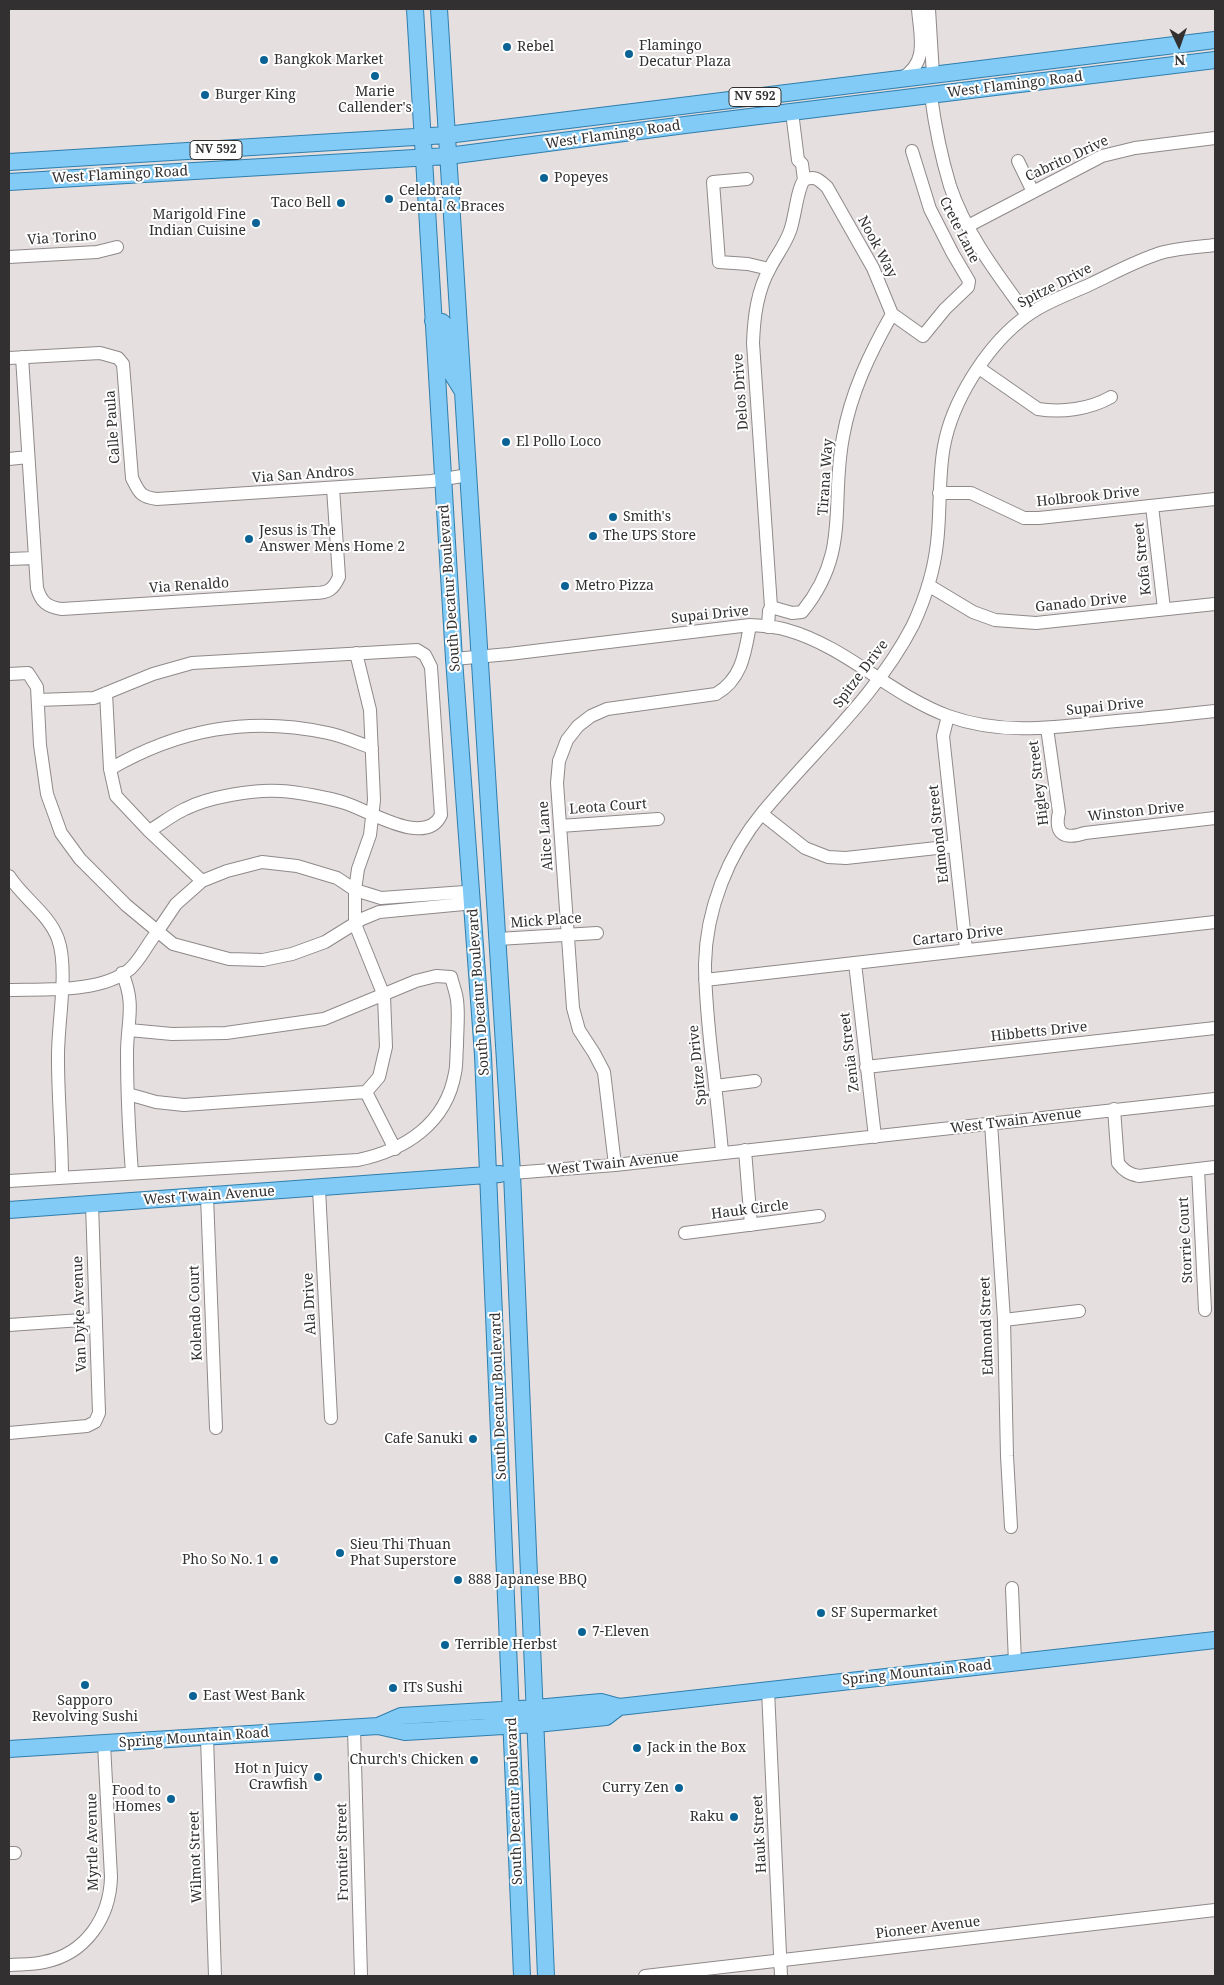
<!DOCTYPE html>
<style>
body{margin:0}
#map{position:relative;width:1224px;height:1985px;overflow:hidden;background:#e6dfdf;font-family:"Noto Serif",serif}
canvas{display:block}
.frame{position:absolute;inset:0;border:10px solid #323030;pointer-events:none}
.north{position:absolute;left:1154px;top:20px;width:50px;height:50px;-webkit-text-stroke:4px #fff;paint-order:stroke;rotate:177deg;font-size:14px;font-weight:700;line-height:20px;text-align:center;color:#323030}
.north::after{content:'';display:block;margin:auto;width:18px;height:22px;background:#323030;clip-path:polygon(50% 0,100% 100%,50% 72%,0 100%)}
</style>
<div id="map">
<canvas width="1224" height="1985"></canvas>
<div class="frame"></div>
<div class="north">N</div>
</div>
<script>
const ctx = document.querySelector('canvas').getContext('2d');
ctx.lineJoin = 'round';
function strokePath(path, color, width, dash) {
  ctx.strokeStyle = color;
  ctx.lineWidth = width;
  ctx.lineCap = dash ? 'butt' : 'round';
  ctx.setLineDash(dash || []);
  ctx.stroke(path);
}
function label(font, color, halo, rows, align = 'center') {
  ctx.font = font + ' "Noto Serif",serif';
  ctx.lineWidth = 4;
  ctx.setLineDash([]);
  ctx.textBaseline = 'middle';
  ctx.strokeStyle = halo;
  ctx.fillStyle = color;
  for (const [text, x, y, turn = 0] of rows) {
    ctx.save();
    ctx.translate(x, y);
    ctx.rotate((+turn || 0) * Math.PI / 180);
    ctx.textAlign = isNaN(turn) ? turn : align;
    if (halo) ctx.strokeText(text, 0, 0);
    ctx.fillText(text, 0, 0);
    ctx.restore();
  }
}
const minor = new Path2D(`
 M929,9L933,75
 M902,78C929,62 920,36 918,9
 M931,96C935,126 941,156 950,186C966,234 998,275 1027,315
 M1018,161L1033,192
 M747,179L713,182L719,262L748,264L769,269
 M804,180C815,175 819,180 827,187L873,268L892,314L923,336L945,309L968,287L969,281L953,254L930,209L912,151
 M968,226L1102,156L1135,148L1215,138
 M9,257L97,252L117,247
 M22,357L37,588C41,602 47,607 62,609L314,593C328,593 333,590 339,577L333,488
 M9,358L100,353L118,358L123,364L132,478C139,492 140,497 157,499L432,481L468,475
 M979,368L1038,409C1062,413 1090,409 1111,397
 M9,459L28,457
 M939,493H971L1024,518H1039L1215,499
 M1152,506L1164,609
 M9,559L35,558
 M928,585L973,612L995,620L1036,623L1215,604
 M771,607L792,613L802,612C851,552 830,505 843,437C851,392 870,353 892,314
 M768,627L769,611L771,607L753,343C754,317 757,291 770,268C776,256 785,245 790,231C795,218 797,189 804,180L802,164L798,160L792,112
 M454,659L509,654L750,625C762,626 775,626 787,630C845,646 891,695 948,716C1001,735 1051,728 1106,722C1142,719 1179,715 1215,711
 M9,674L28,673L37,687L40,745L47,794L61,833L80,859L126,905L173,944L229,959L263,960L292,954L325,942L362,919L379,912L464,904L472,898L465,892L381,898L355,890L337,878L297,866L262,862L227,871L202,881L176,904L157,932L155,935C147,945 140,960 130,969C102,993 44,989 9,990
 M106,693L110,769L116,796L149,831L202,881
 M38,700L94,698L153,674L192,663L417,650L425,655L431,667L441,815C426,848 368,810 345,803C330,798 298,792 281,791C255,789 208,797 185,809C172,815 161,824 149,831
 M948,716L943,736L966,949
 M1047,728L1059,812C1054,834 1064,840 1085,833L1215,818
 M110,769C179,729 249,716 328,733C343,736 358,743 372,748
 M762,814L805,848L828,857L846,858L955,846
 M560,826L658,819
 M9,876C23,898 49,914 58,939C69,970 57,1026 58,1060C58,1099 62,1139 62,1178
 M498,939L597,933
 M855,963L875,1137
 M122,973C136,1004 127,1022 127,1053C127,1093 129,1133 132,1173
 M705,980L1215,922
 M866,1067L1215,1028
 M715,1086L755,1081
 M366,1092L395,1149
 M128,1094L156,1102L184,1105L366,1092L379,1077L386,1047L384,996L355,924V890L358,869L370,835L374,800L370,710L356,653
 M1114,1109L1118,1163C1124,1171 1129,1174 1139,1176L1215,1167
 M991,1123L1004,1320L1007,1456L1011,1527
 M745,1150L751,1225
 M722,1152C719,1118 715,1084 711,1050C708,1021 705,993 705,964C706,910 728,854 763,812C814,750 876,697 913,625C925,599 934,571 937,543C941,511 938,478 944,446C952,402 985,349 1020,321C1040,304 1067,295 1091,284C1114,273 1139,259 1164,252C1181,248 1199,247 1215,245
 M615,1165L604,1072L594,1053L579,1030L573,1008L557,783L559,761L567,740L578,726L591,716L607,709L716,694C742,679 745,653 750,625
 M1198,1169L1205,1310
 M512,1173L615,1165L1215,1099
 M9,1181L358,1160C405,1150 446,1124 455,1073C457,1064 456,1055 457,1046C457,1031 459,1015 457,1000C456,992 453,985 451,977L436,976L416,981L324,1019L226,1033L172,1034L129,1030
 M319,1189L331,1418
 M207,1196L216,1428
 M685,1233L819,1216
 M1004,1320L1079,1311
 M9,1325L96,1319
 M9,1433L87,1426L95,1422L99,1413L92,1204
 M1012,1588L1015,1663
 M768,1690L781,1976
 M354,1728L361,1976
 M207,1737L215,1976
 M9,1853H15
 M9,1965C20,1964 33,1965 44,1962C86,1954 110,1917 111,1877L104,1744
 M645,1976L1215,1910`);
const major = new Path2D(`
 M415,9L454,659L483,1055L522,1976
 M439,9L512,1173L546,1976
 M9,162L447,135L1215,40
 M9,182L448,156L685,125L1215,60
 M433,321L442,322L446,326L449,369L462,390
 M9,1210L500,1174
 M378,1726L401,1716L536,1708L601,1702L619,1707L1215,1640
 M9,1749L378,1726L405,1732L536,1724L606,1717L619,1707`);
strokePath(minor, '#8f8989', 14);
strokePath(major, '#2f7ead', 18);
strokePath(minor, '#fff', 12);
strokePath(major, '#82cbf7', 16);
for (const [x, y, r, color] of [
 [507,47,5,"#0a6394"],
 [629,54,5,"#0a6394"],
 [264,60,5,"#0a6394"],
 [375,76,5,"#0a6394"],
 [205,95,5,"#0a6394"],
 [544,178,5,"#0a6394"],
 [389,199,5,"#0a6394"],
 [341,203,5,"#0a6394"],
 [256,223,5,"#0a6394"],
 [506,442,5,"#0a6394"],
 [613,517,5,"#0a6394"],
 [593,536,5,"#0a6394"],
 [249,539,5,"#0a6394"],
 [565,586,5,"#0a6394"],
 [473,1439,5,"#0a6394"],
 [340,1553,5,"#0a6394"],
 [274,1560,5,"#0a6394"],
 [458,1580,5,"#0a6394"],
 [821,1613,5,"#0a6394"],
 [582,1632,5,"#0a6394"],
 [445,1645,5,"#0a6394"],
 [85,1685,5,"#0a6394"],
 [393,1688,5,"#0a6394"],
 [193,1696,5,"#0a6394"],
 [637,1748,5,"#0a6394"],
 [474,1760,5,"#0a6394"],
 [318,1777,5,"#0a6394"],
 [679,1788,5,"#0a6394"],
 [171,1799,5,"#0a6394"],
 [734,1817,5,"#0a6394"]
]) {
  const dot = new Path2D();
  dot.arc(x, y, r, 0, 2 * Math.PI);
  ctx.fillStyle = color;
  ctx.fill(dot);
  strokePath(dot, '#fff', 2);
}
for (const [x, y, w] of [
 [755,97,52],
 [216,150,52]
]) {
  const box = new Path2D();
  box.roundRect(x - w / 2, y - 9.5, w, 19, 4);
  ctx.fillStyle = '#fff';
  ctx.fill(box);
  strokePath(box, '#323030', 1);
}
label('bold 12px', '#323030', null, [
 ["NV 592",755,97],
 ["NV 592",216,150]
]);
label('14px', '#323030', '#fff', [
 ["Flamingo",639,46],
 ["Decatur Plaza",639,62],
 ["Rebel",517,47],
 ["Bangkok Market",274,60],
 ["Marie",375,92,"center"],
 ["Callender's",375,108,"center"],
 ["Burger King",215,95],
 ["Popeyes",554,178],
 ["Celebrate",399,191],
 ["Dental & Braces",399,207],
 ["Taco Bell",331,203,"right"],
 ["Marigold Fine",246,215,"right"],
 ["Indian Cuisine",246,231,"right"],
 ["El Pollo Loco",516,442],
 ["Smith's",623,517],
 ["Jesus is The",259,531],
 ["Answer Mens Home 2",259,547],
 ["The UPS Store",603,536],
 ["Metro Pizza",575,586],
 ["Cafe Sanuki",463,1439,"right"],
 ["Sieu Thi Thuan",350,1545],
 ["Phat Superstore",350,1561],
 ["Pho So No. 1",264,1560,"right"],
 ["888 Japanese BBQ",468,1580],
 ["SF Supermarket",831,1613],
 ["7-Eleven",592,1632],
 ["Terrible Herbst",455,1645],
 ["ITs Sushi",403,1688],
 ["East West Bank",203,1696],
 ["Sapporo",85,1701,"center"],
 ["Revolving Sushi",85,1717,"center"],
 ["Jack in the Box",647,1748],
 ["Church's Chicken",464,1760,"right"],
 ["Hot n Juicy",308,1769,"right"],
 ["Crawfish",308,1785,"right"],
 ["Curry Zen",669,1788,"right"],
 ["Food to",161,1791,"right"],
 ["Homes",161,1807,"right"],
 ["Raku",724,1817,"right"]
], 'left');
label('14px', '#323030', '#fff', [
 ["West Flamingo Road",1015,85,-7],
 ["West Flamingo Road",613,135,-8],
 ["Cabrito Drive",1067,159,-25],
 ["West Flamingo Road",120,175,-3],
 ["Crete Lane",959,230,63],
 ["Via Torino",62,238,-4],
 ["Nook Way",877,247,62],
 ["Spitze Drive",1055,286,-27],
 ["Delos Drive",741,392,-94],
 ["Calle Paula",113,427,-94],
 ["Via San Andros",303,475,-4],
 ["Tirana Way",826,477,-86],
 ["Holbrook Drive",1088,497,-6],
 ["Kofa Street",1143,559,-96],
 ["Via Renaldo",189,586,-4],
 ["South Decatur Boulevard",450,588,-94],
 ["Ganado Drive",1081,603,-6],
 ["Supai Drive",710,615,-6],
 ["Spitze Drive",861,674,-53],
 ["Supai Drive",1105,707,-6],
 ["Higley Street",1039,783,-97],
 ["Leota Court",608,807,-4],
 ["Winston Drive",1136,812,-6],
 ["Edmond Street",939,834,-96],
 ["Alice Lane",546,836,-94],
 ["Mick Place",546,921,-4],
 ["Cartaro Drive",958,936,-7],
 ["South Decatur Boulevard",479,992,-94],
 ["Hibbetts Drive",1039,1032,-6],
 ["Zenia Street",850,1052,-97],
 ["Spitze Drive",698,1065,-96],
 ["West Twain Avenue",1016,1121,-7],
 ["West Twain Avenue",613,1164,-6],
 ["West Twain Avenue",209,1196,-4],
 ["Hauk Circle",750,1210,-7],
 ["Storrie Court",1186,1240,-93],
 ["Ala Drive",310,1304,-93],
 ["Kolendo Court",196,1313,-92],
 ["Van Dyke Avenue",80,1314,-92],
 ["Edmond Street",987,1326,-92],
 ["South Decatur Boulevard",499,1396,-92],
 ["Spring Mountain Road",917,1673,-6],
 ["Spring Mountain Road",194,1738,-4],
 ["South Decatur Boulevard",515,1801,-92],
 ["Hauk Street",760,1834,-93],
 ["Myrtle Avenue",93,1842,-91],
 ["Frontier Street",343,1852,-91],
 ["Wilmot Street",196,1857,-92],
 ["Pioneer Avenue",928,1928,-7]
]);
</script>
